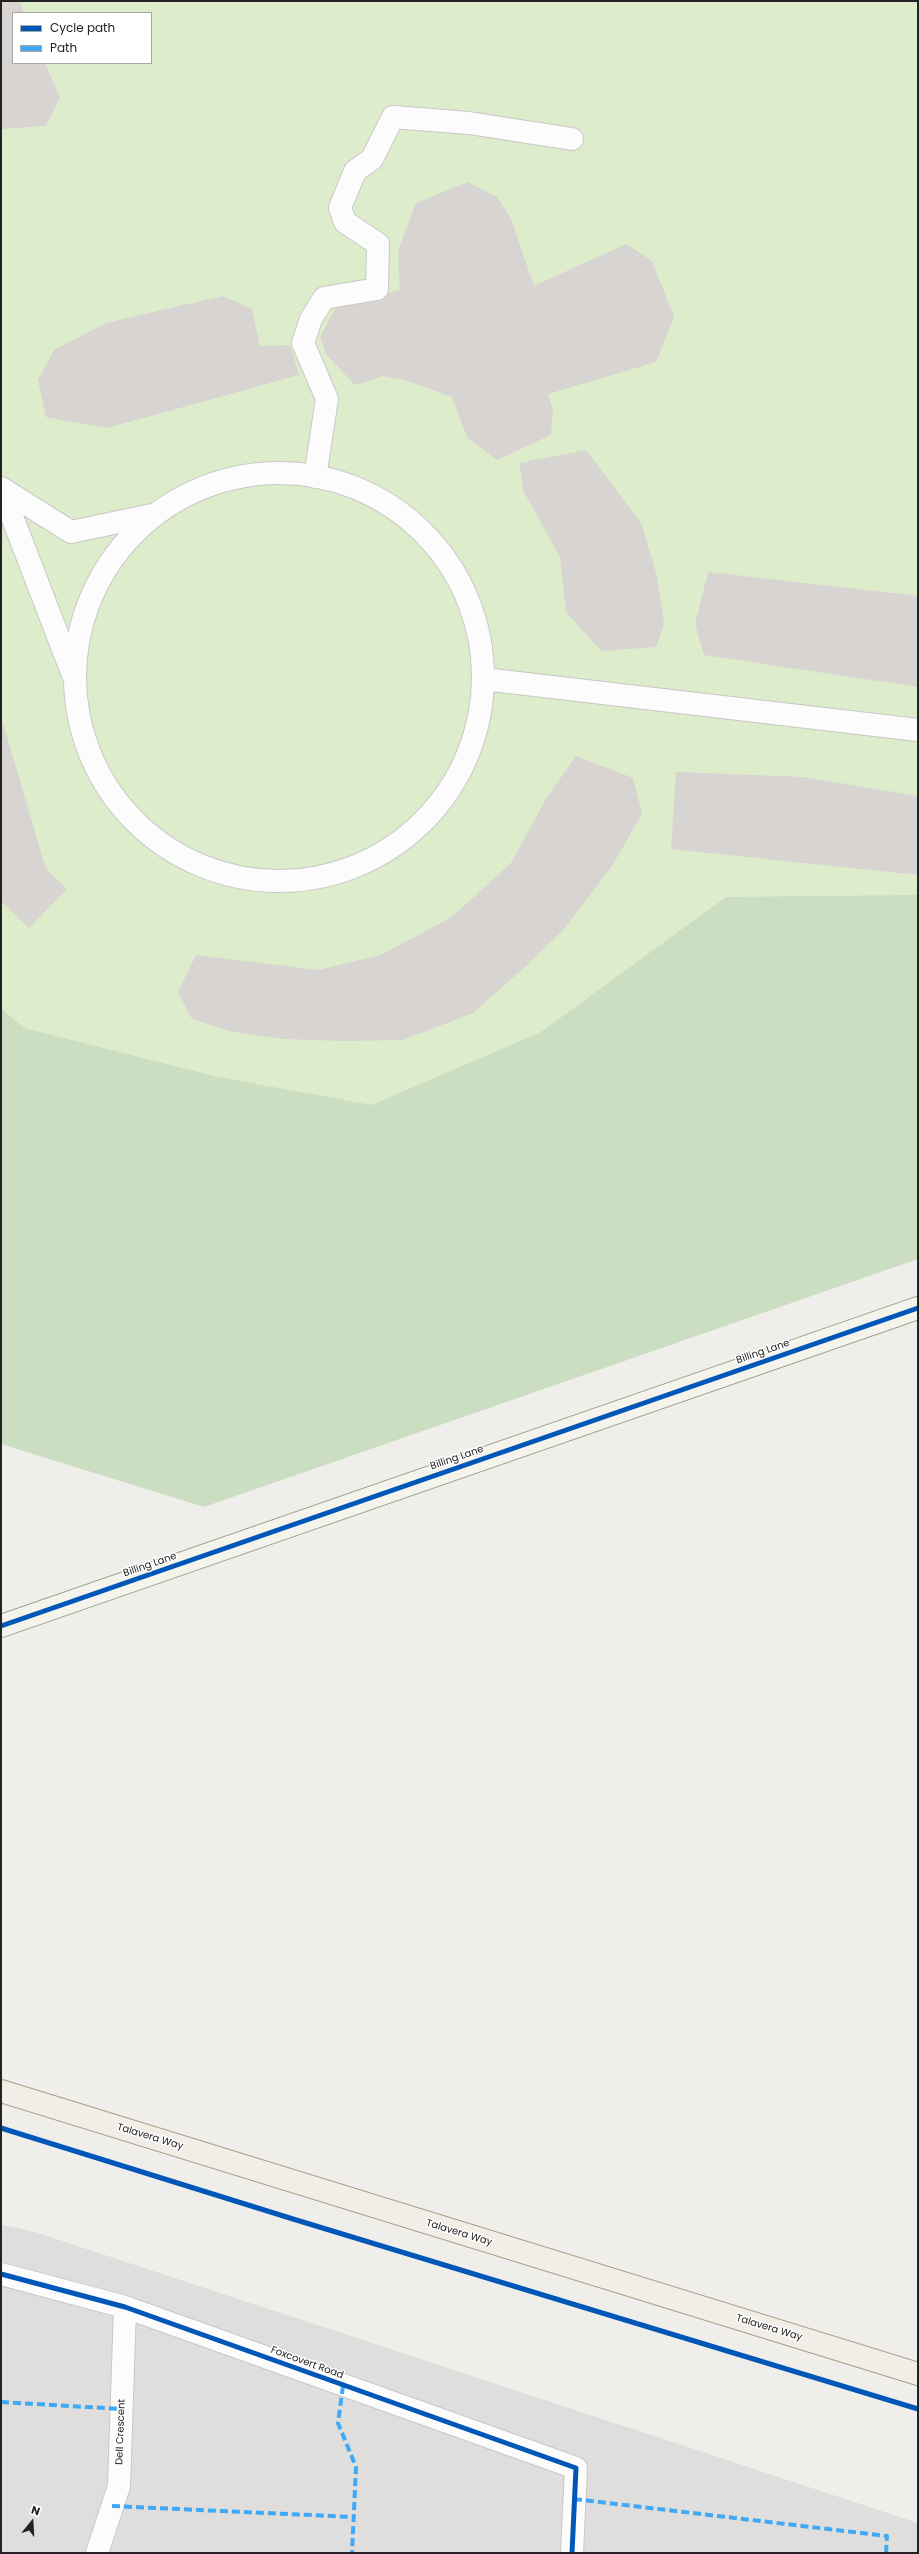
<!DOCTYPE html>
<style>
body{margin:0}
#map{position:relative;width:919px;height:2554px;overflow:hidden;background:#f0eeeb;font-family:Poppins,sans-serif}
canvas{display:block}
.frame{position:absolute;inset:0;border:2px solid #222;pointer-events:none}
.legend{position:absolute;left:12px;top:12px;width:140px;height:52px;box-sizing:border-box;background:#fff;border:1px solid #a7a7a7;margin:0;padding:5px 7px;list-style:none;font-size:12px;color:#222}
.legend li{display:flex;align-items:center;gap:8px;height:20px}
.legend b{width:20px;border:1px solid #a7a7a7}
.north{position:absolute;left:12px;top:2502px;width:40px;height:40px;-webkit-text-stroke:3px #fff;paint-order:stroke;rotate:18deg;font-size:11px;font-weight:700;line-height:16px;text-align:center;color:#222}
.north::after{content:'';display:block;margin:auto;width:14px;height:18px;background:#222;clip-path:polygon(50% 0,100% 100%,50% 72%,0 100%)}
</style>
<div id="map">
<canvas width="919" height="2554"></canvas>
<div class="frame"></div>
<ul class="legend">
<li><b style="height:5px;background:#0057b8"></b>Cycle path</li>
<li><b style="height:5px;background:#3fa9f5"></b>Path</li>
</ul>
<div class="north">N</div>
</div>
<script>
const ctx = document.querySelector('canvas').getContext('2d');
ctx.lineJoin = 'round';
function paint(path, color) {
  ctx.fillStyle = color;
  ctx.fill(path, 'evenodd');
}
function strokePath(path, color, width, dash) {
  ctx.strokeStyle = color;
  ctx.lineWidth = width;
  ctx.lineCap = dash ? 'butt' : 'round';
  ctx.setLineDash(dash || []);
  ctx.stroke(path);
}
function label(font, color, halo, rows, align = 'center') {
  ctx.font = font + ' Poppins,sans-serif';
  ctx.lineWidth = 3;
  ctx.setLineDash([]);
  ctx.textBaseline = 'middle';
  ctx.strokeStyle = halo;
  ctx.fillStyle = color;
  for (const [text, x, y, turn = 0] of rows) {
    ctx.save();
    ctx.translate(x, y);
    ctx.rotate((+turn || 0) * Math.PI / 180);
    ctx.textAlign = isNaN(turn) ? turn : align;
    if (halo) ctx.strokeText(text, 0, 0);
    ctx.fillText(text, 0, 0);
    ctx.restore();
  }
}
paint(new Path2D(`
 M1,2225L32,2231L918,2523V2553H1Z`), '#dfdedc');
paint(new Path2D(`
 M1,1H918V1258L1,1444ZM13,13H151V63H13Z`), '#ddeccb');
paint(new Path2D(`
 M918,895V1259L204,1507L1,1444V1008L24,1028L218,1077L372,1105L541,1032L726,897Z`), '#cbdec1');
paint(new Path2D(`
 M1,1H20L24,13H13V63H45L60,98L46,126L1,129Z
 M468,182L497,197L511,219L534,286L626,244L652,261L674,317L656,362L548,394L553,411L551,435L497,460L467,437L452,397L405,380L383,376L355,385L326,354L320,337L336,307L400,290L398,251L416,203Z
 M223,296L252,309L260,346L290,345L299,375L107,428L46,417L38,380L54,350L106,323Z
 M586,450L641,523L657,576L664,624L656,647L601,651L566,612L560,557L524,492L519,463Z
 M708,572L918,596V687L704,655L695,624Z
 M1,717L46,869L67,889L29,928L1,901Z
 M576,756L633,778L642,814L612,866L565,928L526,966L473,1013L403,1040L344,1041L283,1039L230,1031L192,1019L178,992L196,955L318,970L381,955L452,917L511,863L546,799Z
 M676,772L804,777L918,796V875L671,849Z`), '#d7d4d2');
const lane = new Path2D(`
 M75 677a204 204 0 1 1 408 0a204 204 0 1 1-408 0Z
 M315,477L327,399L303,343L311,319L324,298L377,289L378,244L345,222L340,208L355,171L372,159L393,117L469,123L572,139
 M1,488L73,675
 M1,488L71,532L152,515
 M484,679L918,730`);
const street = new Path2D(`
 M1,2274L125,2307L576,2468L572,2553
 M97,2553L119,2486L125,2307`);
const secondary = new Path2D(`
 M1,1626L918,1308`);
const primary = new Path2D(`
 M1,2091L918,2374`);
strokePath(lane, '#c9c8c7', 24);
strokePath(street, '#c9c8c7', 24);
strokePath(secondary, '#999a82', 24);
strokePath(primary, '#a79c86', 24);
strokePath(lane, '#fdfcfc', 22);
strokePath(street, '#fdfcfc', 22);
strokePath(secondary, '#f4f4ed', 22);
strokePath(primary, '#f3ede7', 22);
strokePath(new Path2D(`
 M343,2386L338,2423L356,2467L352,2553
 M1,2402L121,2409
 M574,2499L887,2536L886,2553
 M112,2506L353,2517`), '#3fa9f5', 4, [8, 4]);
strokePath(new Path2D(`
 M1,1626L918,1308
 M1,2128L293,2219L918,2409
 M1,2274L125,2307L576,2468L572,2553`), '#0057b8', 5);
label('10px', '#222', '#fff', [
 ["Billing Lane",763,1352,-19],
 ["Billing Lane",457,1458,-19],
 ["Billing Lane",150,1565,-19],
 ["Talavera Way",150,2137,17],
 ["Talavera Way",459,2233,17],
 ["Talavera Way",769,2328,17],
 ["Foxcovert Road",307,2363,20],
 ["Dell Crescent",121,2432,-88]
]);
</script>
